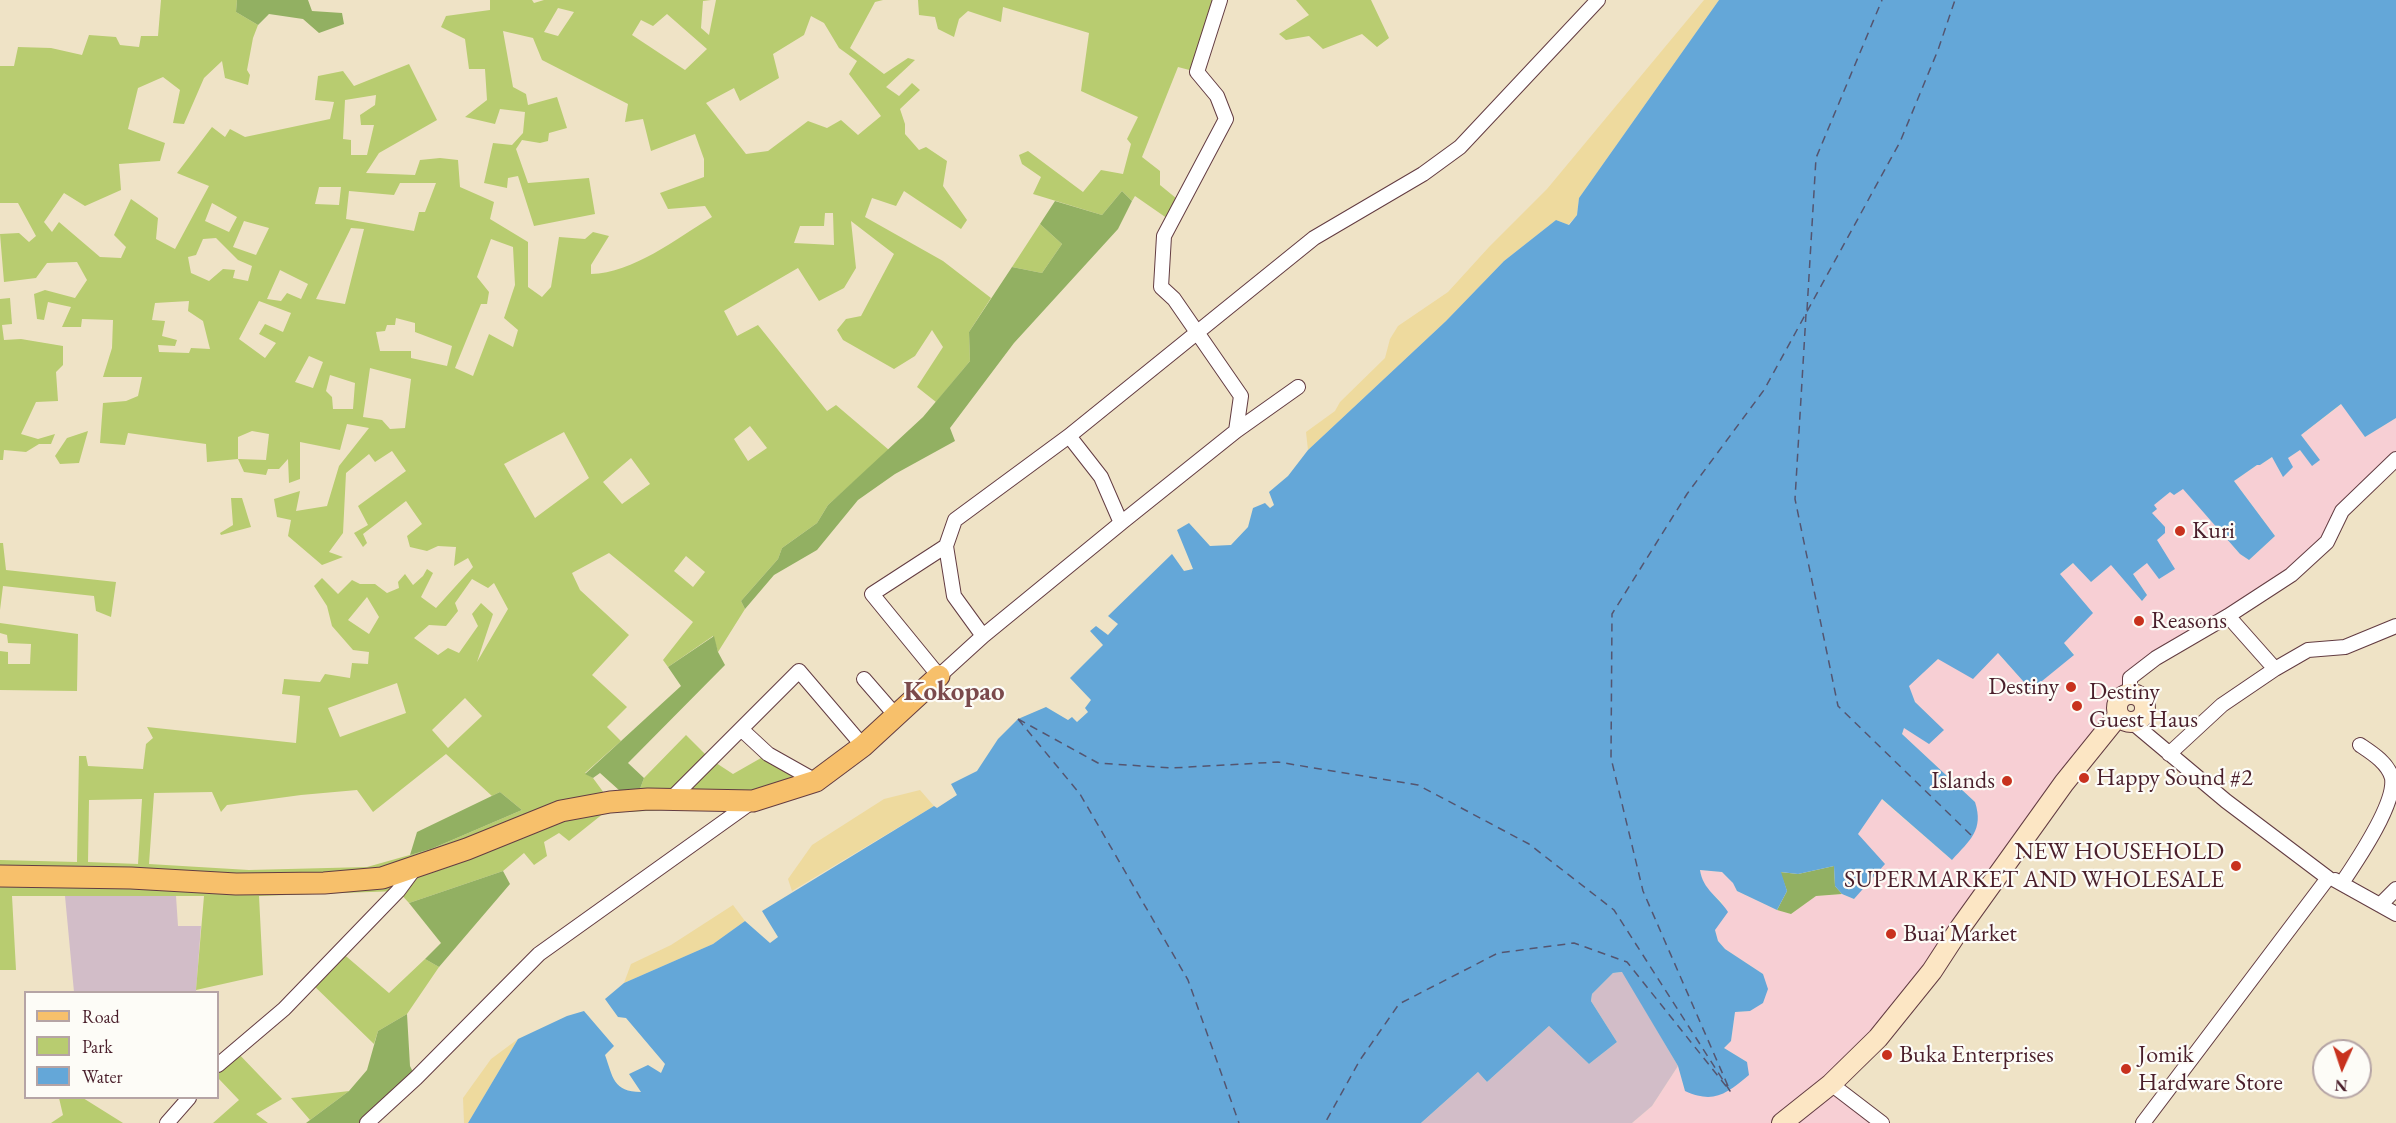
<!DOCTYPE html>
<style>
body{margin:0}
#map{position:relative;width:2396px;height:1123px;overflow:hidden;background:#efe3c6;font-family:"EB Garamond",serif}
canvas{display:block}
.legend{position:absolute;left:24px;top:991px;width:195px;height:108px;box-sizing:border-box;background:#fdfcf7;border:2px solid #b5a4a5;margin:0;padding:8px 10px;list-style:none;font-size:18px;color:#4a1f2b}
.legend li{display:flex;align-items:center;gap:12px;height:30px}
.legend b{width:30px;border:2px solid #b5a4a5}
.north{position:absolute;left:2312px;top:1039px;width:60px;height:60px;box-sizing:border-box;background:#fdfcf7;border:2px solid #b5a4a5;border-radius:50%;rotate:183deg;font-size:16px;font-weight:700;line-height:24px;text-align:center;color:#4a1f2b}
.north::after{content:'';display:block;margin:auto;width:21px;height:27px;background:#c8321e;clip-path:polygon(50% 0,100% 100%,50% 72%,0 100%)}
</style>
<div id="map">
<canvas width="2396" height="1123"></canvas>
<ul class="legend">
<li><b style="height:8px;background:#f7c06b"></b>Road</li>
<li><b style="height:16px;background:#b8cc70"></b>Park</li>
<li><b style="height:16px;background:#64a7d8"></b>Water</li>
</ul>
<div class="north">N</div>
</div>
<script>
const ctx = document.querySelector('canvas').getContext('2d');
ctx.lineJoin = 'round';
function paint(path, color) {
  ctx.fillStyle = color;
  ctx.fill(path, 'evenodd');
}
function strokePath(path, color, width, dash) {
  ctx.strokeStyle = color;
  ctx.lineWidth = width;
  ctx.lineCap = dash ? 'butt' : 'round';
  ctx.setLineDash(dash || []);
  ctx.stroke(path);
}
function label(font, color, halo, rows, align = 'center') {
  ctx.font = font + ' "EB Garamond",serif';
  ctx.lineWidth = 4.5;
  ctx.setLineDash([]);
  ctx.textBaseline = 'middle';
  ctx.strokeStyle = halo;
  ctx.fillStyle = color;
  for (const [text, x, y, turn = 0] of rows) {
    ctx.save();
    ctx.translate(x, y);
    ctx.rotate((+turn || 0) * Math.PI / 180);
    ctx.textAlign = isNaN(turn) ? turn : align;
    if (halo) ctx.strokeText(text, 0, 0);
    ctx.fillText(text, 0, 0);
    ctx.restore();
  }
}
paint(new Path2D(`
 M2342,404L2365,437L2396,418V459L2342,511L2327,542L2291,575L2156,658L2119,700L2117,712L1960,928L1832,1083L1882,1123H1632L1652,1106L1678,1066L1685,1091L1747,1062L1724,1048L1731,1041L1735,1012L1750,1011L1763,974L1725,949L1718,941L1715,930L1722,902L1707,890L1702,882L1700,870L1722,872L1734,883L1737,891L1777,910L1791,914L1816,896L1842,894L1854,899L1858,834L1881,799L1952,860L1975,802L1902,734L1904,727L1913,734L1943,730L1915,702L1908,686L1938,659L1998,653L2031,690L2074,654L2064,643L2060,574L2074,563L2091,582L2111,564L2142,601L2147,595L2133,574L2147,562L2157,540L2152,512L2153,505L2170,492L2183,488L2240,554L2249,560L2275,536L2234,481L2257,465H2260L2273,457L2282,476L2288,458L2300,450L2312,465L2319,460L2301,435Z`), '#f7cfd4');
paint(new Path2D(`
 M65,896H176L178,926H201L196,992H74Z
 M1623,972L1678,1066L1652,1106L1632,1123H1421L1478,1072L1487,1082L1549,1026L1589,1064L1617,1042L1591,1001L1592,994L1613,973Z`), '#d2bdc8');
paint(new Path2D(`
 M161,0H237L236,12L258,25L253,38L247,70L250,75L248,85L225,78L222,61L204,78L184,124L173,123L180,90L163,77L138,88L128,129L165,143L160,161L119,164L121,190L85,206L64,193L44,222L52,232L59,222L100,257L121,258L126,247L114,235L131,199L158,218L156,239L175,249L209,186L177,173L212,127L225,137L230,129L245,137L330,119L334,102L315,100L318,76L343,71L354,86L409,64L437,120L379,153L366,173L415,175L420,160L440,158L458,160L460,187L494,202L490,219L528,242V287L542,297L551,287L559,237L585,239L593,232L609,236L591,265V274C633,273 676,239 712,217L705,206L668,209L660,193L704,177V159L695,134L651,151L643,119L625,122L628,104L542,60L533,38L503,31L513,87L526,94L528,105L557,97L567,128L549,133L548,141L540,143L522,140L516,149L528,183L589,178L595,214L534,226L518,176L508,178L507,188L484,183L493,143L512,145L523,133L525,112L500,109L495,124L465,117L487,100L485,69H469L465,39L441,27L446,16L490,10V0H532L534,3L544,0H711L703,1L701,28L709,35L716,0H883L875,2L850,48L884,74L908,58L915,60L886,87L899,96L912,83L920,90L900,109L905,124V134L919,150L926,147L947,161L943,186L967,220L961,229L904,191L896,206L872,198L865,217L943,261L991,298L969,332L970,361L936,402L917,387L943,347L932,330L915,356L894,369L843,340L837,330L846,319L861,316L894,254L851,221L856,268L844,288L819,301L798,268L724,311L737,336L758,325L827,411L836,405L889,450L828,505L817,523L782,548L778,559L741,601L745,609L718,652L713,636L668,667L663,660L693,622L609,553L572,573L580,590L629,635L592,675L627,707L607,727L621,741L585,773L593,778L604,793L640,789L644,778L686,735L710,759L733,774L768,754L816,781L753,801L670,800L668,810L604,813L569,841L559,833L544,842L547,856L534,865L524,853L503,871L409,903L398,891L259,896L263,975L196,990L204,896H12L16,970H0V860L77,862L79,756H86L88,766L143,769L146,744L153,738L147,727L296,743L300,696L282,694L284,679L320,682L325,674L350,678L352,663L368,664L369,652L353,650L332,626L327,606L314,586L322,578L338,594L352,580L360,584H375L387,593L399,588L398,582L405,574L413,585L423,576L427,569L433,573L421,597L436,608L473,567L468,558L454,566L456,547L438,546L427,551L410,547L407,536L422,524L406,501L363,534L367,543L363,547L354,533L368,525L358,506L406,471L392,451L375,462L369,454L346,473L343,533L329,552L343,557L322,565L288,536L291,520L277,517L274,499L300,491L296,511L327,506L339,466L369,428L347,424L340,450L300,442V479L289,483L288,459L279,469H268L266,475L244,472L238,459L207,462L206,444L128,433L125,445L100,443L103,403L126,401L138,396L142,377H103L112,348L113,320L82,319L81,327H62L71,307L48,302L44,320L37,319L34,294L45,290L75,298L87,280L77,262L47,263L36,278L4,282L0,234L19,233L29,242L36,236L18,203H0V66H14L18,47L51,48L82,55L89,35L116,37L120,45L139,47L141,36H158ZM558,8L574,12L558,36L544,32ZM667,14L707,49L685,70L632,35L641,20L653,26ZM811,16L824,23L839,48L857,61L849,74L881,116L858,135L841,120L827,128L808,121L768,151L746,154L706,103L734,88L740,101L779,78L773,54L804,35ZM376,95L375,105L360,115L361,125H374L367,155H351V140L343,139L345,100ZM400,183H436L425,212H419L414,231L346,219L349,191L394,195ZM319,187H341L339,205L315,204ZM212,203L237,217L229,232L205,221ZM825,213H833L834,245L794,243L800,226H824ZM244,221L269,228L256,255L233,247ZM351,228L364,229L345,304L316,299ZM216,238L238,260L252,266L248,281L233,278L235,270L223,269L209,281L191,273L188,257L196,255L203,239ZM491,239L513,247L515,285L504,318L518,330L513,347L489,334L473,376L455,368L481,304H487L489,292L477,277ZM280,270L308,284L301,299L287,293L281,301L267,299ZM189,301L188,311L203,321L210,349L191,348L189,353L159,352L158,345L175,346L177,340L162,336L165,321L152,320L155,303ZM259,301L291,313L283,332L265,324L259,334L276,343L265,358L239,339ZM396,318L415,323V332L452,346L447,366L411,358V351H380L376,332L385,331L387,325H395ZM309,356L323,362L313,388L295,382ZM370,368L411,379L405,428L390,429L382,420L363,417ZM330,375L355,383L353,409H333L332,397L326,391ZM750,426L767,448L748,461L734,439ZM252,431L269,434L266,460L238,459V437ZM564,432L589,478L535,518L504,464ZM631,458L650,484L622,504L603,482ZM686,556L705,572L693,587L674,571ZM472,579L488,588L494,583L508,609L477,662L493,614L481,603L472,614L478,626L459,653L448,648L438,655L414,638L429,625L446,626L458,611L455,603ZM367,597L379,617L369,634L348,620ZM397,683L406,713L340,737L328,708ZM465,698L482,716L448,748L432,730ZM446,754L492,796L500,792L522,810L431,849L367,867L249,870L149,864L154,793L212,792L221,812L227,805L301,795L357,790L373,812ZM142,799L138,864L88,862L89,800Z
 M918,0H1220L1197,72L1178,67L1142,157L1160,171V185L1182,203L1171,221L1135,196L1132,201L1122,191L1102,215L1033,194L1041,177L1022,164L1019,155L1028,151L1083,192L1101,170L1123,174L1131,144L1127,139L1138,117L1081,91L1089,33L1003,7L1001,22L968,11L959,19L954,37L938,29L935,17L919,15Z
 M1296,0H1371L1389,38L1377,47L1362,34L1323,49L1309,36L1286,40L1279,34L1309,15Z
 M1040,224L1062,244L1042,273L1012,267Z
 M10,298L12,324L2,325L4,340L21,339L63,346V365L56,372L58,401L36,402L21,434L38,439L55,434L51,444H39L26,452L4,450L3,460H0V299Z
 M88,431L79,463L60,464L55,456L67,438Z
 M231,498H242L251,527L221,535L220,533L233,525Z
 M0,543H3L6,570L116,582L111,617L96,611L94,596L3,586L0,610Z
 M0,623L78,634L77,691L0,690V651L8,652V664H30L31,644L8,643L7,635L0,633Z
 M340,951L389,993L425,959L439,967L407,1014L378,1031L374,1044L310,982Z
 M235,1050L282,1099L256,1114L268,1123H213L239,1100L218,1078V1065Z
 M349,1091L310,1120L291,1098Z
 M59,1098H83L123,1123H51L63,1115Z`), '#b8cc70');
paint(new Path2D(`
 M237,0H308L312,11L342,13L344,24L319,33L303,19L269,14L258,25L236,12Z
 M1122,191L1132,201L1118,229L1014,343L950,428L955,441L895,474L858,500L817,550L774,575L745,609L741,601L778,559L782,548L817,523L828,505L923,417L970,361L969,332L1012,267L1042,273L1062,244L1040,224L1055,201L1102,215Z
 M714,636L718,652L725,665L628,763L644,778L640,789L620,791L600,773L593,778L585,774L681,686L668,667Z
 M500,792L522,810L431,849L410,855L417,832Z
 M1834,866L1835,886L1842,894L1816,896L1791,914L1777,910L1787,891L1780,872L1798,874Z
 M503,871L510,884L439,967L425,959L441,943L409,903Z
 M407,1014L410,1066L416,1078L367,1123H306L349,1091L367,1070L378,1031Z`), '#92b062');
paint(new Path2D(`
 M1704,0H1719L1579,198L1577,215L1568,225L1556,220L1504,261L1446,321L1308,450L1306,432L1335,411L1340,402L1385,358L1390,339L1398,326L1448,292L1489,247L1547,189Z
 M920,790L934,806L792,891L788,879L812,845L884,799Z
 M733,905L745,921L713,944L624,983L631,964L671,945Z
 M518,1039L468,1123H464L463,1098L491,1059Z`), '#eeda9e');
paint(new Path2D(`
 M1719,0H2396V418L2365,437L2341,404L2301,435L2320,460L2312,466L2300,450L2288,458L2293,467L2283,477L2272,457L2260,465H2257L2234,481L2275,536L2249,560L2240,554L2183,489L2174,495L2170,492L2154,505L2157,509L2152,513L2165,527V533L2157,540L2175,569L2159,579L2147,563L2133,574L2147,595L2142,601L2111,565L2091,582L2073,563L2060,574L2093,613L2064,643L2074,655L2031,690L1998,653L1973,679L1938,659L1909,686L1915,702L1944,730L1929,744L1904,728L1902,734L1975,802C1984,830 1970,840 1952,860L1882,799L1858,834L1885,864L1854,899L1842,894L1835,886L1834,866L1798,874L1781,872L1787,891L1777,910L1737,891L1733,883L1722,872L1700,870C1703,890 1718,896 1728,912L1715,930L1718,941L1725,949L1763,974L1768,989L1763,1003L1750,1011L1735,1012L1731,1041L1724,1048L1747,1062L1749,1075C1726,1094 1714,1104 1685,1091L1678,1066L1622,972L1613,973L1592,994L1591,1001L1617,1042L1589,1064L1549,1026L1487,1082L1478,1072L1421,1123H468L518,1039L567,1016L584,1011L614,1046L605,1055C613,1077 613,1092 641,1092L629,1074L648,1065L661,1073L665,1064L626,1018L618,1017L605,999L624,983L713,944L745,921L770,943L778,937L762,911L934,806L937,808L957,795L951,784L977,771L998,739L1018,719L1046,707L1068,720L1072,717L1077,722L1088,712L1085,708L1091,700L1070,678L1103,645L1090,631L1096,626L1108,635L1118,624L1108,616L1172,554L1184,571L1193,569L1177,530L1189,523L1210,546L1231,545L1248,527L1253,508L1265,503L1270,508L1274,505L1269,492L1288,476L1308,450L1446,321L1504,261L1556,220L1569,225L1577,215L1579,198Z`), '#64a7d8');
strokePath(new Path2D(`
 M1807,310L1816,158L1882,0
 M1806,314L1795,499L1838,706L1973,837
 M1018,719L1098,763L1172,768L1278,762L1418,785L1529,844L1614,910L1730,1091L1627,962L1574,943L1498,953L1399,1004L1360,1060L1325,1123
 M1018,719L1080,794L1188,980L1239,1123
 M1728,1086L1643,891L1611,758L1612,614L1687,494L1764,390L1900,142L1938,50L1955,0`), '#545570', 1.5, [8, 6]);
const street = new Path2D(`
 M1220,0L1197,72L1217,96L1226,119L1164,236L1161,287L1174,299L1241,396L1236,431
 M1069,436L955,520L946,546L872,594L939,676L983,636L1121,523L1101,477L1069,436L1314,238L1423,174L1460,147L1598,0
 M1121,523L1236,431L1298,387
 M946,546L954,596L983,636
 M2228,616L2275,669
 M864,679L897,717
 M2130,694V678L2156,658L2228,616L2291,575L2327,542L2342,511L2396,459
 M2133,723L2226,801L2328,878L2143,1123
 M741,729L768,754L816,781
 M2169,754L2222,705L2275,669L2308,650L2345,647L2396,626
 M670,800L799,671L863,746
 M2335,880L2396,914
 M2342,883C2356,862 2396,804 2392,778C2388,763 2372,753 2360,745
 M2380,905L2396,889
 M218,1065L284,1009L398,891L415,868
 M1831,1084L1882,1123
 M167,1123L189,1098
 M367,1123L416,1078L539,954L753,801`);
const secondary = new Path2D(`
 M2117 708a14 14 0 1 1 28 0a14 14 0 1 1-28 0Z
 M1782,1123L1831,1084L1878,1038L1932,971L1960,928L2064,783L2118,716`);
const primary = new Path2D(`
 M0,876L131,878L236,884L324,883L382,878L467,849L561,811L610,802L648,799L753,801L816,781L863,746L939,676`);
strokePath(street, '#633c42', 16);
strokePath(secondary, '#633c42', 22);
strokePath(primary, '#633c42', 23);
strokePath(street, '#fff', 14);
strokePath(secondary, '#fce6c4', 20);
strokePath(primary, '#f7c06b', 21);
for (const [x, y, r, color] of [
 [2180,531,6,"#c8321e"],
 [2139,621,6,"#c8321e"],
 [2071,687,6,"#c8321e"],
 [2077,706,6,"#c8321e"],
 [2084,778,6,"#c8321e"],
 [2007,781,6,"#c8321e"],
 [2236,866,6,"#c8321e"],
 [1891,934,6,"#c8321e"],
 [1887,1055,6,"#c8321e"],
 [2126,1069,6,"#c8321e"]
]) {
  const dot = new Path2D();
  dot.arc(x, y, r, 0, 2 * Math.PI);
  ctx.fillStyle = color;
  ctx.fill(dot);
  strokePath(dot, '#fdfcf7', 2);
}
label('24px', '#4a1f2b', '#fdfcf7', [
 ["Kuri",2192,531],
 ["Reasons",2151,621],
 ["Destiny",2059,687,"right"],
 ["Destiny",2089,692],
 ["Guest Haus",2089,720],
 ["Happy Sound #2",2096,778],
 ["Islands",1995,781,"right"],
 ["NEW HOUSEHOLD",2224,852,"right"],
 ["SUPERMARKET AND WHOLESALE",2224,880,"right"],
 ["Buai Market",1903,934],
 ["Buka Enterprises",1899,1055],
 ["Jomik",2138,1055],
 ["Hardware Store",2138,1083]
], 'left');
label('bold 27px', '#7b4a4c', '#fdfcf7', [
 ["Kokopao",954,693]
]);
</script>
